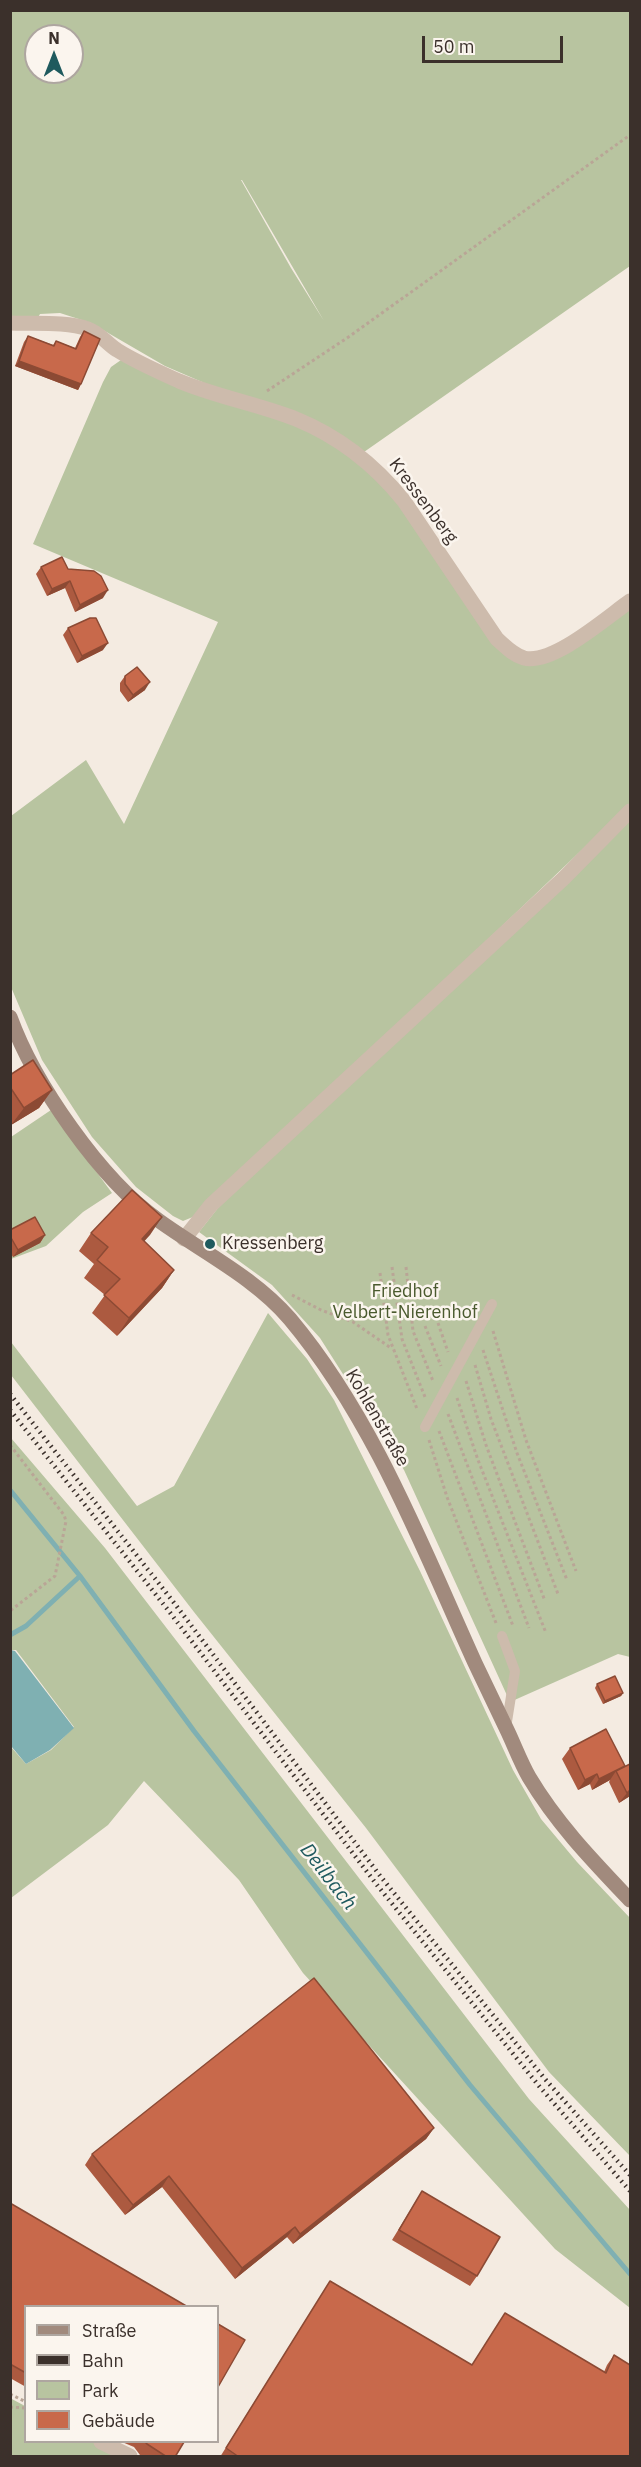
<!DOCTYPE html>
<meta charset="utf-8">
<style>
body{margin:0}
#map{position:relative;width:641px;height:2467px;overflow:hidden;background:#f4ebe1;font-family:"IBM Plex Sans",sans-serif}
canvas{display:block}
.frame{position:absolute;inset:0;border:12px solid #3b302b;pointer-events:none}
.legend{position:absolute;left:24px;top:2305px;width:195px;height:138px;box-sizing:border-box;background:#fbf5ee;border:2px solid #aea6a0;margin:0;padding:8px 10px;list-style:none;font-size:18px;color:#3b302b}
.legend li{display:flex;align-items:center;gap:12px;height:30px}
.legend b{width:30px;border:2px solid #aea6a0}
.north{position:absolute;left:24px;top:24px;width:60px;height:60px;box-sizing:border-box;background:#fbf5ee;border:2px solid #aea6a0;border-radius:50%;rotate:0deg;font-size:16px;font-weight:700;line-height:24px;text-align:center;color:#3b302b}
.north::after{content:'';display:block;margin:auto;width:21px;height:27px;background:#1f5a5e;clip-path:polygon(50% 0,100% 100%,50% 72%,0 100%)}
.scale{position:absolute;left:422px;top:36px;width:141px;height:27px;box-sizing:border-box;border:3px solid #3b302b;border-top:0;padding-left:8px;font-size:18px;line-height:21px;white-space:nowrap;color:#3b302b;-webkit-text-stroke:4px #fbf5ee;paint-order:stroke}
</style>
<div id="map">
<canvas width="641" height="2467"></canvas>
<div class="frame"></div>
<ul class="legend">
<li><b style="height:8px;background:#a18a7d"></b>Straße</li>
<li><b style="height:8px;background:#3b302b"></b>Bahn</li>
<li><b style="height:16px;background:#b8c4a0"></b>Park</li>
<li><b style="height:16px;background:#c8694b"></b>Gebäude</li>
</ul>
<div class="north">N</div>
<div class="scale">50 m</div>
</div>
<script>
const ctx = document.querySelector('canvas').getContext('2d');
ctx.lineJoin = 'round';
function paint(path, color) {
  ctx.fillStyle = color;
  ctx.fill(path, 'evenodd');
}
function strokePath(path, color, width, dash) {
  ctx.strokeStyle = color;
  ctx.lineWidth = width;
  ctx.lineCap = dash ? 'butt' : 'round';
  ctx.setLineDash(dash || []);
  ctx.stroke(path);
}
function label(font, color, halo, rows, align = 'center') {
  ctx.font = font + ' "IBM Plex Sans",sans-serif';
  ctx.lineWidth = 5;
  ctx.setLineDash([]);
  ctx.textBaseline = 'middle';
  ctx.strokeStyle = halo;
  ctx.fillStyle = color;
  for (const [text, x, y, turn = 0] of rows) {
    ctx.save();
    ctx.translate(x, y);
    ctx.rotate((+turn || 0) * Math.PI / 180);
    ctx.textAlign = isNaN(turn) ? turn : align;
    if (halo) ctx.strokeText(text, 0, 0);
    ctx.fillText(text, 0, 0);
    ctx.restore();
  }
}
paint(new Path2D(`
 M10,11H630V266L364,452L165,366L91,323L60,313L40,314L36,321L11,319ZM36,36H72V72H36ZM241,180H242L324,321L291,268Z
 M121,360L223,403L298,425L335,442L382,478L523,662L630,604V804L200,1214L183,1221L173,1216L136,1187L92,1137L42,1060L11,987V816L86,760L124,824L218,622L33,544L103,382L111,367Z
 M630,819V1657L618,1654L510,1702L404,1470L320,1338L272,1285L199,1232L225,1199Z
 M51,1110L112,1193L83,1212L46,1246L11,1259V1137Z
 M268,1313L307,1359L334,1400L420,1571L513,1770L541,1819L577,1862L630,1918V2156L549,2072L366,1828L194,1612L11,1375V1342L137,1506L174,1486Z
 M11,1438L105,1548L529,2099L630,2210V2308L555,2249L303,1973L239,1880L144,1781L108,1825L11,1898V1747L26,1764L51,1750L74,1727L16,1650H11Z
 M10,2398L25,2406L26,2442H93L122,2456H11Z`), '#b8c4a0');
paint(new Path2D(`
 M11,1650L15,1651L74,1728L50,1750L26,1764L11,1746Z`), '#7fb0b2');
strokePath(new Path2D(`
 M10,1490L80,1576L194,1731L470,2085L630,2274
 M10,1635L26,1626L80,1576`), '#7fb0b2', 5);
strokePath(new Path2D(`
 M267,391L350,336L630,135
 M392,1267L402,1339L425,1397
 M406,1267L413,1331L433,1381
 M380,1273L388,1335L417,1409
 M292,1295L321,1310L353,1322L391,1348
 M438,1323L448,1352
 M425,1326L441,1366
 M493,1331L526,1440L576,1571
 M483,1350L517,1453L567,1580
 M475,1365L491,1419L558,1594
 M466,1381L486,1445L545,1601
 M457,1398L478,1460L546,1633
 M448,1414L529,1628
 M439,1431L513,1626
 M429,1440L447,1497L496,1623
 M10,1445L64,1515L66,1521L55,1576L10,1611
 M10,2394L26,2402
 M10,2407L26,2408`), '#b9a596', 3, [3, 3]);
strokePath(new Path2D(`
 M425,1427L492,1304
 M502,1636L515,1671L506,1728`), '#cdbbac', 10);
strokePath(new Path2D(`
 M10,323C33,324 67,321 88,329C100,333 107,344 117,350C136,362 159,372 179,381C217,397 258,404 296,419C340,437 375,465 404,501L497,639C505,646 513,655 524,658C553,665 607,617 630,601
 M184,1239L211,1205L564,878L630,811
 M101,2442L130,2456`), '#cdbbac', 15);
strokePath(new Path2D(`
 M10,1017C34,1083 100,1179 158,1220C202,1252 254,1277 290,1319C373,1418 422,1546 475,1663C486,1686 497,1709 508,1732C515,1747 521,1763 529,1777C557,1824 593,1861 630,1900`), '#a18a7d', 15);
strokePath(new Path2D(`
 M10,1394L175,1604L381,1877L545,2079L630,2175
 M10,1410L168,1610L377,1885L539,2086L630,2191`), '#3b302b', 4.5, [1.5, 4.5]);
paint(new Path2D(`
 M84,331L81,384L78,390L15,366L24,342L28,336L53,345L56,341L75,348L80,337Z
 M41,567L68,569L103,598L75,612L65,588L47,596L36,574Z
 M68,628L103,650L77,663L63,635Z
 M125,676L145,690L128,702L120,691V683Z
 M10,1075L52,1090L39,1108L11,1125L10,1124Z
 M162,1217L144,1241L174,1270L162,1288L117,1336L92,1313L105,1295L84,1278L94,1264L79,1251L91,1233Z
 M10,1230L45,1235L40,1243L13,1257L10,1252Z
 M597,1684L623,1693L621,1696L603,1704L595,1688Z
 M570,1748L624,1768L630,1796L619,1803L609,1782L610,1780L592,1790L590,1784L578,1790L562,1759Z
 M434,2128L426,2139L293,2244L287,2237L235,2279L162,2187L125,2215L85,2165L92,2154Z
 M422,2191L477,2276L470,2286L392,2240Z
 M10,2203L26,2307V2387L10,2378Z
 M330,2281L472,2365L505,2313L604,2372L607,2365L614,2355L630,2457H220Z
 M122,2442H184L175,2457H143L140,2455L134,2447Z`), '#ac5a40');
paint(new Path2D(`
 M19,361L81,384L78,390L15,366Z
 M70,581L65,588L47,596L52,589Z
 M108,590L103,598L75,612L80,605Z
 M108,643L103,650L77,663L82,656Z
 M150,682L145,690L128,702L133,695Z
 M52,1090L39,1108L11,1125L24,1108Z
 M162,1217L150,1235L130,1257L142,1239Z
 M45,1235L40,1243L13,1257L18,1250Z
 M174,1270L162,1288L117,1336L129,1318Z
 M623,1693L621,1696L603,1704L605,1701Z
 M625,1766L618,1775L616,1771L610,1780L592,1790L599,1779Z
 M597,1774L590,1784L578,1790L585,1780Z
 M630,1790V1796L619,1803L627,1793Z
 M434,2128L426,2139L293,2244L300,2234Z
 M169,2176L162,2187L125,2215L133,2205Z
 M295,2227L287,2237L235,2279L242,2268Z`), '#8c4a34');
const building = new Path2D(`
 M84,331L100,339L81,384L19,361L28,336L54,346L56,341L76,349Z
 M62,557L68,569L94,571L101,576L108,590L80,605L70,581L52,589L41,567Z
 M90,618H96L108,643L82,656L68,628Z
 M137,667L150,682L133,695L125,684V676Z
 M33,1060L52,1090L24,1108L10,1087V1075Z
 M132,1190L162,1217L142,1239L174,1270L129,1318L104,1295L120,1279L97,1260L108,1247L91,1233Z
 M35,1217L45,1235L18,1250L10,1236V1230Z
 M615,1676L623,1693L605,1701L597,1684Z
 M606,1729L625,1766L599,1779L597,1774L585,1780L570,1748Z
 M630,1764V1790L627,1793L616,1771Z
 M314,1978L434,2128L300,2234L295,2227L242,2268L169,2176L133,2205L92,2154Z
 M422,2191L500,2237L477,2276L399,2230Z
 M10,2203L188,2307H26V2373L10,2364Z
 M330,2281L472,2365L505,2313L606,2373L614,2355L630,2365V2457H239L226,2448Z
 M218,2324L245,2340L218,2387Z
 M145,2442H184L175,2457H167L147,2444Z`);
paint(building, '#c8694b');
strokePath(building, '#8c4a34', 1.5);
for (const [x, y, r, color] of [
 [210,1244,6,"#1f5a5e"]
]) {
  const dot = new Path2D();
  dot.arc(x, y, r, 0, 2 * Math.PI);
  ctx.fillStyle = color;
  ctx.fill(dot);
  strokePath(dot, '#fbf5ee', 2);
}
label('18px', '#3b302b', '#fbf5ee', [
 ["Kressenberg",423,501,53],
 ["Kohlenstraße",377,1418,60]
]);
label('18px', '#3b302b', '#fbf5ee', [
 ["Kressenberg",222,1244]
], 'left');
label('18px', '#4a5a2e', '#fbf5ee', [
 ["Friedhof",405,1292],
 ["Velbert-Nierenhof",405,1313]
]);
label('italic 20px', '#1f5a5e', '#fbf5ee', [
 ["Deilbach",328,1877,52]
]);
</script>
